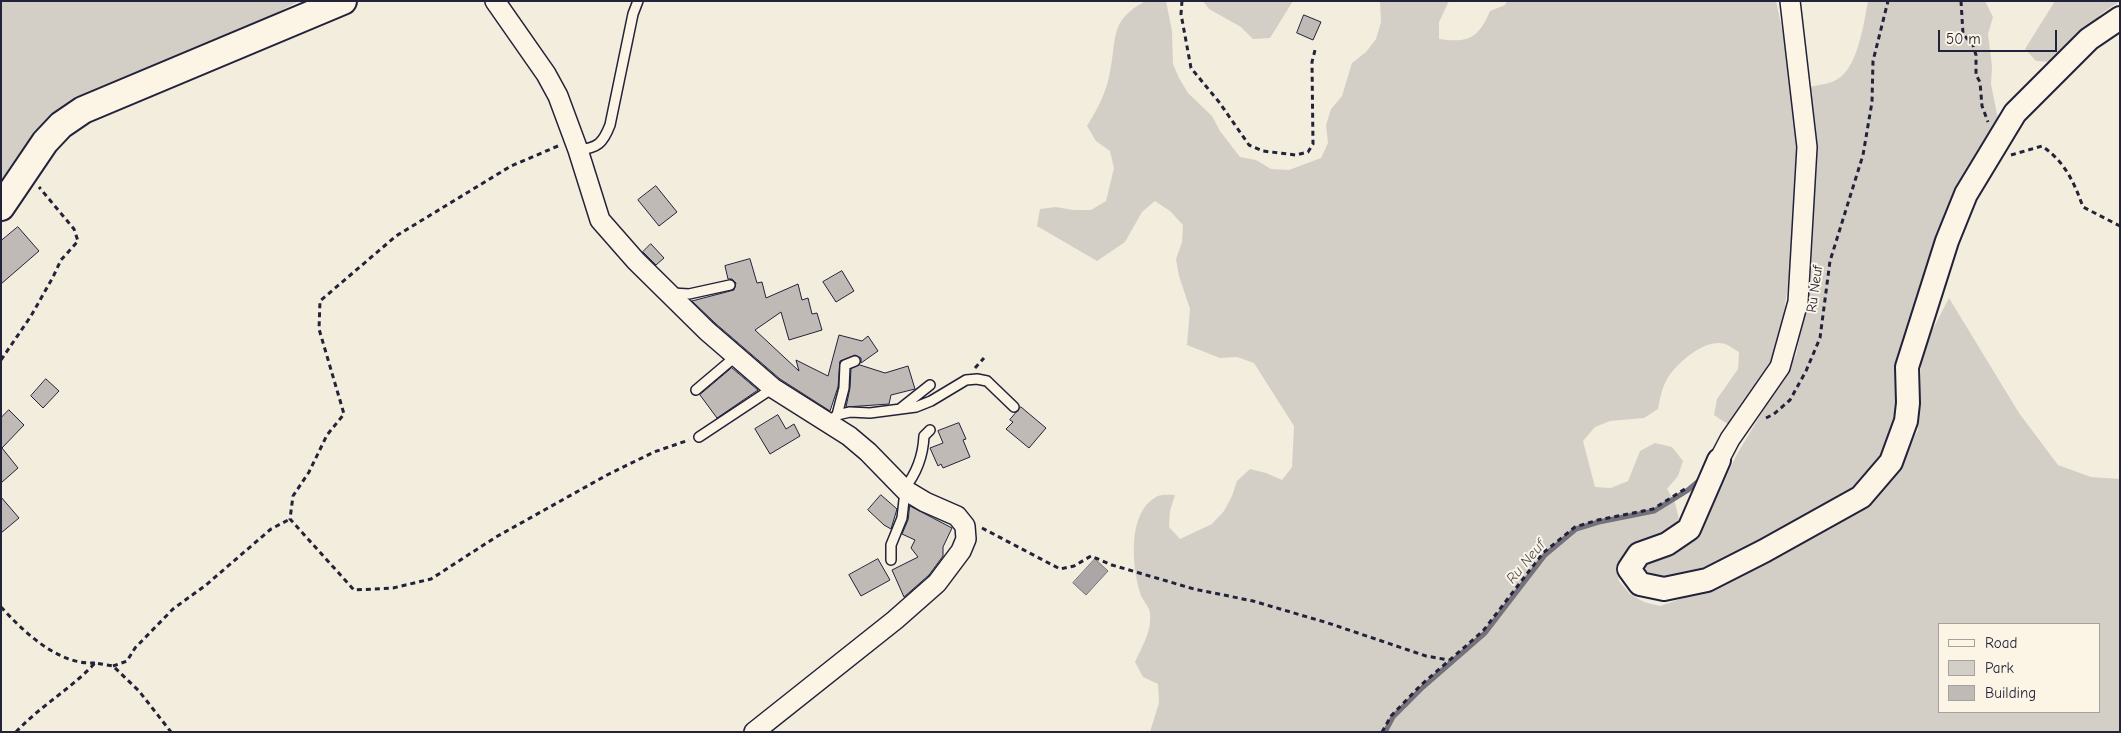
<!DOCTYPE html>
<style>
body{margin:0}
#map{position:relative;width:2121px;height:733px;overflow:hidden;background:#f3edde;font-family:"Comic Neue",sans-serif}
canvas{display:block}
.frame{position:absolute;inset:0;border:2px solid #22223b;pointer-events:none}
.legend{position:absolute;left:1938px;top:623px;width:162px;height:90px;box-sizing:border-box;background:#fcf5e5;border:1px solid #a5a1a1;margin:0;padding:6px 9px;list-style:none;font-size:15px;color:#22223b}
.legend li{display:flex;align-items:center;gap:10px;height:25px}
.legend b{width:25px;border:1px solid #a5a1a1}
.scale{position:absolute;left:1938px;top:30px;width:119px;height:22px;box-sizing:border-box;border:2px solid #22223b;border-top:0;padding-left:6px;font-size:15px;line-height:18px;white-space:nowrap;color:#22223b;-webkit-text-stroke:4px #fcf5e5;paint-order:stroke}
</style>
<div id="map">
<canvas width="2121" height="733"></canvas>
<div class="frame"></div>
<ul class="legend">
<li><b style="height:6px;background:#fcf5e5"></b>Road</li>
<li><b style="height:14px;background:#d4cfc6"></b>Park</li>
<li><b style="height:14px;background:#bfbab6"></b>Building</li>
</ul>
<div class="scale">50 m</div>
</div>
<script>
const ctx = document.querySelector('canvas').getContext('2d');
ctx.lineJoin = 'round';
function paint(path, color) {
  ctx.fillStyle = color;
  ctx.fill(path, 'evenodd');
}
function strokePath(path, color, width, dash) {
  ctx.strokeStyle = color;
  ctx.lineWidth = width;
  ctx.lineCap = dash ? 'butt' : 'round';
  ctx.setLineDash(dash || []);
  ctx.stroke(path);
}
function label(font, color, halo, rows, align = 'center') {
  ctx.font = font + ' "Comic Neue",sans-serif';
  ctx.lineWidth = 4;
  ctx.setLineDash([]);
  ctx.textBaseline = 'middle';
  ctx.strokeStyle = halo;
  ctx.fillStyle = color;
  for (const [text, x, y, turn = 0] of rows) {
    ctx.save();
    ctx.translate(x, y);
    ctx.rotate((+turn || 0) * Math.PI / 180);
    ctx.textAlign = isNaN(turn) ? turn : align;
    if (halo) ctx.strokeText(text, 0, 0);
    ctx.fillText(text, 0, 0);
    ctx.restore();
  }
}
paint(new Path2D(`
 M1,1H299L220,43L128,80L1,192Z
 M1146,1H1166L1172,31L1173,64L1179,78L1188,93L1212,116L1220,131L1240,157L1256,160L1271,169L1289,170L1321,158L1328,143L1326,125L1331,109L1342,96L1352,63L1366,52L1376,39L1381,22L1380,1H1449L1439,22V39C1468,43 1478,39 1490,11L1505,5L1507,1H1776L1793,80L1798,154L1795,234L1783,320L1769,372L1729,425L1714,415L1717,399L1738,369L1739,352C1735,350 1730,346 1725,344C1705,338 1677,363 1667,379C1662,388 1660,398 1658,409L1644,418L1610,421L1595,427L1583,441L1595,487L1611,488L1628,481L1640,451L1655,443L1672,447L1683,461L1678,476L1667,489L1675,503L1679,519L1669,532L1639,544L1624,553L1616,566L1619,581L1630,594L1644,602L1660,606L1712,588L1899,466L1918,430L1922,350L1949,298L2019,413L2058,465L2091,477L2120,479V732H1150L1159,703L1158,684L1143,677L1135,662C1142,647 1152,630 1150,614C1150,607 1142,600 1140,593C1132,566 1127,513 1156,497C1161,494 1170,495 1175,495L1170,511L1169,527L1180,539L1212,524L1224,511L1232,496L1237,481L1250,469L1266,473L1282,480L1292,467L1294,426L1254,363L1237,357L1220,358L1187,345L1190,309L1179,276L1176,259L1182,242L1183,225L1170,211L1155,201L1142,212L1125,242L1097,261L1037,226L1040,209L1056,207L1073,210H1091L1106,201L1114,168L1110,151L1096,141L1087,126C1097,110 1107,91 1110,72C1117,38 1109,20 1146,1ZM1940,624H2100V712H1940Z
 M1203,1H1293L1270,38L1253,39L1241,27L1209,9Z
 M1868,1H1985L1993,17L1988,34L1992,66L1991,84L1998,119L1884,454L1854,491L1757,545L1703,570L1662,581L1645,576L1640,567L1692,535L1716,499L1736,456L1796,355L1811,282L1816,129L1809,87C1818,85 1832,84 1839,78C1858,66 1864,22 1868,1Z
 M2055,1H2120L2101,14L2080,41L2053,62L2036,61L2025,49Z`), '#d4cfc6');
const water = new Path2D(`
 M1095,559L1108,571L1086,595L1073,583Z`);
paint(water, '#aca7a6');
strokePath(water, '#75727b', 1);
strokePath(new Path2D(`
 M1385,732L1393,717L1423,687L1485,633L1545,555L1576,529L1599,522L1654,511L1688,490L1701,479`), '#75727b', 5);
const building = new Path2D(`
 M1304,15L1321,22L1313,40L1297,33Z
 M656,186L677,212L659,226L638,200Z
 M18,227L39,251L1,284V241Z
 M651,244L664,258L656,265L643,252Z
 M750,259L757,283L762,282L766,298L798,284L802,300L808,298L812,314L817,313L822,330L789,340L781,312L755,330L799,371L796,360L828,376L839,335L862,341L868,336L878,351L861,363V358L855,355L840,361L838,387L830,411L780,379L715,323L692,301L734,290L736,283L732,279H728L725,266Z
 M842,271L854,291L836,302L823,282Z
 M860,365L885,373L908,366L915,389L891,395L889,404L846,407L850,388L851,369Z
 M732,368L758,390L717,418L700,395Z
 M46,379L59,391L43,408L31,396Z
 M1021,407L1046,428L1029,448L1006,429L1013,422L1010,420Z
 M9,410L24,425L2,448L18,468L1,483V418Z
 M778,415L786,429L794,424L800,436L770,454L755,429Z
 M959,423L966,439L963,440L970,457L943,468L941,464L938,466L930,448L943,443L938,431Z
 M881,495L897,509L891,529L884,525L868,510Z
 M1,497L19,518L1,533Z
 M910,506L952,528L943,547V556L929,575L904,597L892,570L918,557L911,548L915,540L902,534L908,520Z
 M878,559L890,580L861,596L849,575Z`);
paint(building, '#bfbab6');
strokePath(building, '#22223b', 1);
const service = new Path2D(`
 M578,150C598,148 603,143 610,125L633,14L638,1
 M672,293L689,294L730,285
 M696,390L735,357
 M901,408L930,385
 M837,415L844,388L845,365L855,361
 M827,423L837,415L850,412L870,413L916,407L931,401L966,380L977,379L987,381L1014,407
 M699,437L773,388
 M904,489C917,473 923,457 924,436L930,430
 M891,560V545L902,518L905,491`);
const minor = new Path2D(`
 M495,1L546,74L558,96L578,150L600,220L636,261L707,331L773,388L849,436L868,452L905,490L925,502L957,516L965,526L966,539L961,551L937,583L895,620L754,732
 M1719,460L1730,439L1780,367L1798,302L1807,147L1790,1`);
const tertiary = new Path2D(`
 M1719,460L1689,529L1667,544L1639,554L1629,569L1640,584L1664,589L1707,580L1764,551L1861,497L1891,462L1906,421L1908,403L1907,367L1947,241L1966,194L2015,113L2089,39L2120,18`);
const secondary = new Path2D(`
 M1,207L45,142L61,125L83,110L343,1`);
strokePath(service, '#22223b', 12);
strokePath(minor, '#22223b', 22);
strokePath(tertiary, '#22223b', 26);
strokePath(secondary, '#22223b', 30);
strokePath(new Path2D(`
 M1182,1L1181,14L1191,68L1219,102L1249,145L1263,151L1296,155L1308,152L1313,144L1312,62L1315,50
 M1961,1L1963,34L1973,45L1976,55V75L1980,82L1982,106L1988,122
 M558,146L511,166L396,236L320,301L319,329L344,414L327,435L309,472L293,496L290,519L354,590L393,588L431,579L496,537L607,475L654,452L689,440
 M2011,155L2042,146C2065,162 2074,182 2083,207L2120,226
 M1,360L31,316L53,277L61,260L78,241L74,229L39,187
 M975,368L984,358
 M1766,418L1774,414L1790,400L1806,371L1820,338L1830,261L1863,155L1872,102L1873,61L1888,1
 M982,528L1060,569L1074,566L1091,556L1112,565L1194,589L1253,601L1328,623L1426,656L1449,660
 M1,607C24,632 58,665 95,663
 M113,666L127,661L135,648L173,609L206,585L271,529L290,519
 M16,732C40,706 71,689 95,663L113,666L139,691L171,732
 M1382,732L1391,716L1421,685L1483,631L1543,553L1575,527L1598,520L1653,509L1685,489`), '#22223b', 3, [5, 4]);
strokePath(service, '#fcf5e5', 9);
strokePath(minor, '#fcf5e5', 19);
strokePath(tertiary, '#fcf5e5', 22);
strokePath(secondary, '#fcf5e5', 26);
label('14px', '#22223b', '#fcf5e5', [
 ["Ru Neuf",1815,289,-82]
]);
label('italic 15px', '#525160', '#fcf5e5', [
 ["Ru Neuf",1526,562,-50]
]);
</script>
